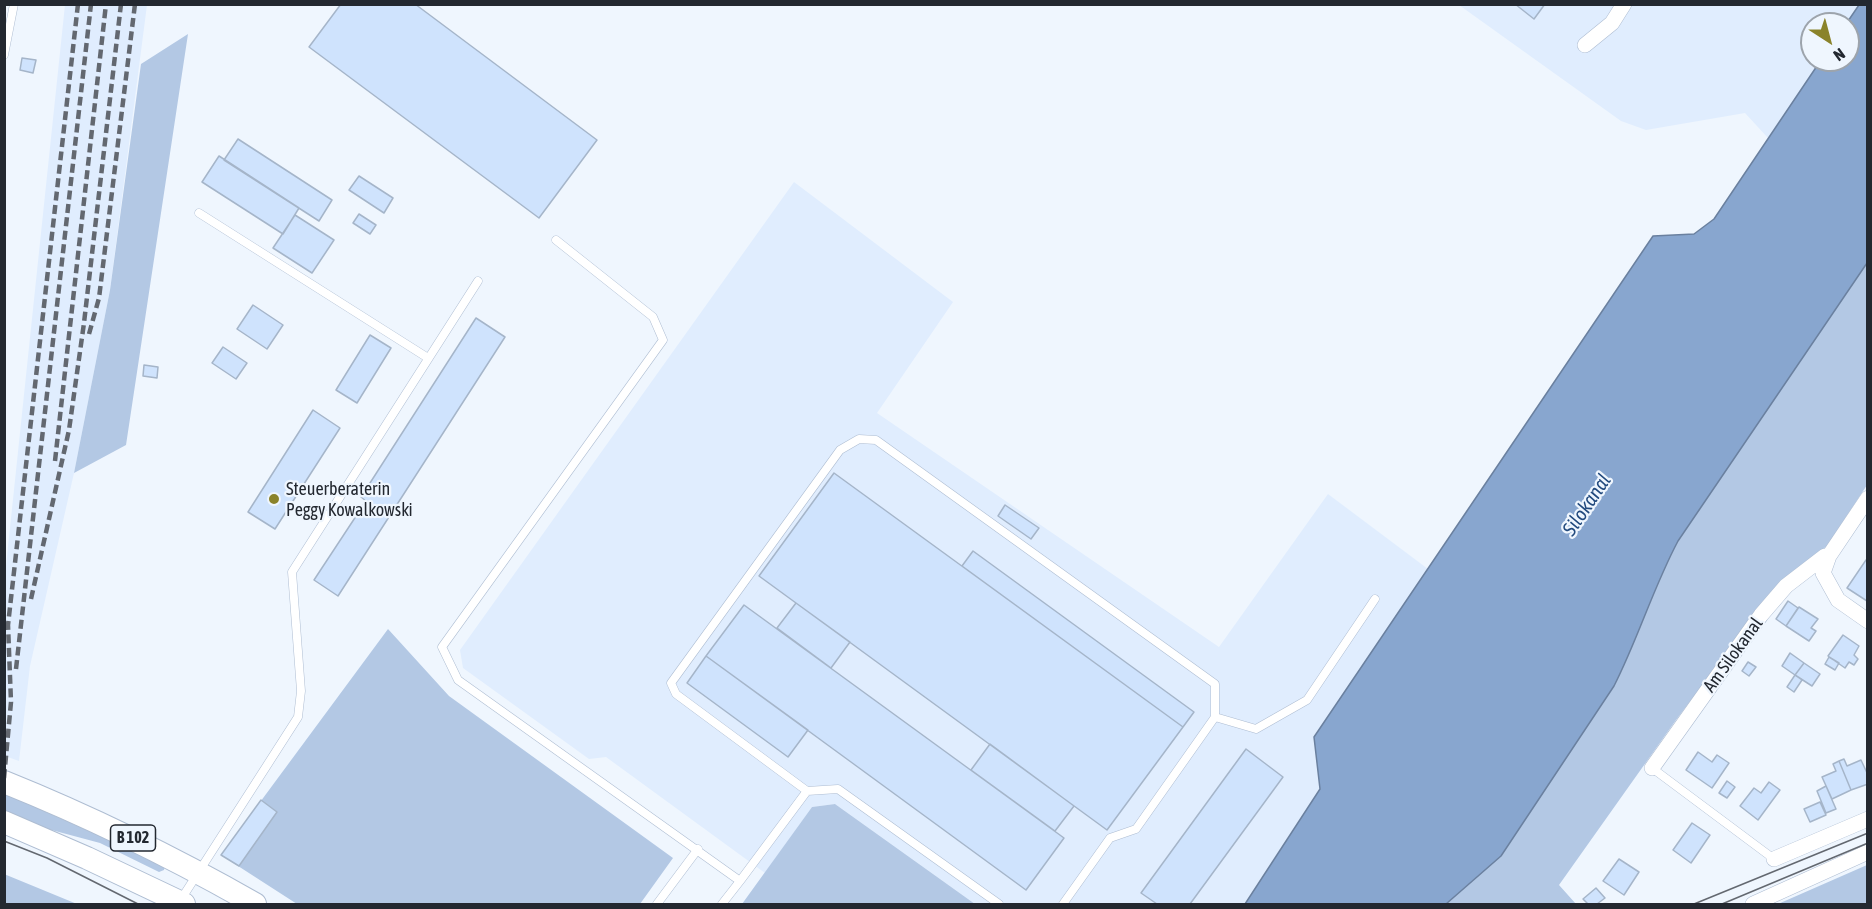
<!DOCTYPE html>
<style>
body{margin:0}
#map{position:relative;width:1872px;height:909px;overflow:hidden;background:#eff6fe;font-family:"Asap Condensed",sans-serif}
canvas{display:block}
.frame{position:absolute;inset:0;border:6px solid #232830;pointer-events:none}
.north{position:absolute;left:1800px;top:12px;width:60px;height:60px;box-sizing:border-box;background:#eff6fe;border:2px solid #9da4ac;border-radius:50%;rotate:144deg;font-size:16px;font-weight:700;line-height:24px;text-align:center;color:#232830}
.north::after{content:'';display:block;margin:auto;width:21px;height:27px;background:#8a832b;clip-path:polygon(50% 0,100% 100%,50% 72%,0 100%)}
</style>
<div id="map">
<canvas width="1872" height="909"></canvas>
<div class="frame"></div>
<div class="north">N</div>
</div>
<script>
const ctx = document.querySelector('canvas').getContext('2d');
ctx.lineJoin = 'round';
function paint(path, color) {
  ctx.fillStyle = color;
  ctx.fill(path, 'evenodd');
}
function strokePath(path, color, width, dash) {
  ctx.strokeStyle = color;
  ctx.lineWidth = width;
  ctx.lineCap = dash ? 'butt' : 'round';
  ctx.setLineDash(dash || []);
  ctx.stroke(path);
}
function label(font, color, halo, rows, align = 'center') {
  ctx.font = font + ' "Asap Condensed",sans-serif';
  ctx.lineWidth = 4.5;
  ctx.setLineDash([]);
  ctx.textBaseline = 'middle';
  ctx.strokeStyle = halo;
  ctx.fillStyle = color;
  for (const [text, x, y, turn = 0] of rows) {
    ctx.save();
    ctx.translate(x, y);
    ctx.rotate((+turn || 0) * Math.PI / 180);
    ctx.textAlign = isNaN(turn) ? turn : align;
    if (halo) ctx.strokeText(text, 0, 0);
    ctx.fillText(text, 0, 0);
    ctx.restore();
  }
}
paint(new Path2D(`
 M65,5H147L110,290L74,473L30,666L19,761L5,756V575Z
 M1459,5H1859L1846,24H1812V60H1821L1768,138L1745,113L1646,130L1621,121Z
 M794,182L953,302L877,413L1219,647L1328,494L1428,569L1314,737L1320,789L1244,904H975L835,804L812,807L765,873L606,757L589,759L463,668L460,650Z`), '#e0edfe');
paint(new Path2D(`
 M188,34L126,445L74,473L110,290L141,64Z
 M1867,263V485L1827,546L1779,583L1676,720L1559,885L1576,904H1446L1501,856L1614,686C1638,639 1653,588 1678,541Z
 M388,629L449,696L673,858L640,904H297L221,855Z
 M6,794L165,865L164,870L159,872L100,843L44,828L5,813Z
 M835,804L975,904H742L812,807Z
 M1867,865V904H1778Z
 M4,874L77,904H79H5Z`), '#b3c8e4');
const water = new Path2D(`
 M1859,5H1868L1867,263L1678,541C1653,588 1638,639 1614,686L1501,856L1446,904H1245L1320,789L1314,737L1653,236L1694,234L1714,219L1821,60H1848V24H1846Z`);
paint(water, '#88a6cf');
strokePath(water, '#6a809f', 1.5);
const building = new Path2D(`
 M341,4H415L597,140L539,218L309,47Z
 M1515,4H1545L1534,19Z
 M22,58L36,60L33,73L20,70Z
 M238,139L332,200L319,221L224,160Z
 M219,156L299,208L283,234L202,182Z
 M359,176L393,198L384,213L349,190Z
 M359,214L376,225L370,234L353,223Z
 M295,215L334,240L312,273L273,248Z
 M253,305L283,325L267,349L237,329Z
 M476,318L505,337L338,596L314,580L366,501L361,497Z
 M370,335L391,348L357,403L336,390Z
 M223,347L247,363L236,379L212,363Z
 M144,365L158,367L157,378L143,376Z
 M313,410L340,428L275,529L248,512Z
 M834,473L1183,727L1107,830L759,576Z
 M1005,505L1039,528L1031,539L998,516Z
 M973,551L1194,712L1183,727L962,566Z
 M1866,560L1868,562L1867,601L1847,588Z
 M1788,601L1798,608L1786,626L1776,619Z
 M796,603L850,642L831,668L777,628Z
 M744,605L1064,838L1026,890L706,656Z
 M1799,607L1818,619L1811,628L1816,631L1809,641L1786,626Z
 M1843,635L1859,646L1854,655L1858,659L1854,665L1849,662L1845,668L1828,656Z
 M1790,653L1804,663L1795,675L1782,666Z
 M706,656L808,730L788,757L687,683Z
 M1829,657L1839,663L1835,670L1825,664Z
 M1748,662L1756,667L1749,676L1742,671Z
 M1804,663L1820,674L1812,686L1795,675Z
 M1795,675L1802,680L1794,692L1787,687Z
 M990,744L1074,806L1055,831L971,770Z
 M1246,749L1283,777L1190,904H1157L1141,893Z
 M1698,752L1712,762L1717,755L1729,763L1712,788L1686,770Z
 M1844,759L1847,766L1861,760L1868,775V784L1851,790L1839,761Z
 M1839,761L1851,790L1832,799L1822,777L1836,771L1833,764Z
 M1727,781L1735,787L1727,798L1719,793Z
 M1769,782L1780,790L1758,820L1740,806L1754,788L1761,793Z
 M1826,786L1836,809L1826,813L1817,791Z
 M261,800L277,812L239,866L221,855Z
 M1820,802L1826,815L1810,822L1804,809Z
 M1692,823L1710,835L1691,863L1673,850Z
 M1619,859L1639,872L1624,895L1603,881Z
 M1596,888L1605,898L1597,904H1588L1583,899Z`);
paint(building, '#cfe3fd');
strokePath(building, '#a5b5c9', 1.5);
const lane = new Path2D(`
 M4,55L14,4
 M199,213L428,358
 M556,240L653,317L663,340L442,647L458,680L740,881L722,904
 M1215,717L1256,729L1307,700L1375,599
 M1652,768L1774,859
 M740,881L807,791
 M180,901L298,717L301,691L292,572L478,281
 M657,904L698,849
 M999,904L838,789L807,791L676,694L671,683L840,450L859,439L876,440L1215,684V717L1136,829L1110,838L1063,904`);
const street = new Path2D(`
 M1585,45L1612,23L1624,4
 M1868,498L1829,556L1823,573L1838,600L1868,621
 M1652,768L1761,615L1786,586L1825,556H1829
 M1774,859L1868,819
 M1753,904L1868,852`);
const primary = new Path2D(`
 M4,782C91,817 174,858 255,904
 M4,822L87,858L184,904`);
strokePath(lane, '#aebdd2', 9);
strokePath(street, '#aebdd2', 16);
strokePath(primary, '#aebdd2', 24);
strokePath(lane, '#fff', 8);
strokePath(street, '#fff', 15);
strokePath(primary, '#fff', 22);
strokePath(new Path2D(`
 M4,841L47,858L138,904
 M1694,904L1868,833
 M1722,904L1868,843`), '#636870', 1.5);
strokePath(new Path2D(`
 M89,334L99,298L135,4
 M55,461L106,4
 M31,599L69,430L84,323L121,4
 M16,669L91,4
 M4,778L11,702L8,625L78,4`), '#636870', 4.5, [9, 4.5]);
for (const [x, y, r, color] of [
 [274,499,6,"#8a832b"]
]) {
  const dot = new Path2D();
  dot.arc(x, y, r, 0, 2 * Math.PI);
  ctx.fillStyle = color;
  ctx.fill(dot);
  strokePath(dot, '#eff6fe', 2);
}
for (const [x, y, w] of [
 [133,838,45]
]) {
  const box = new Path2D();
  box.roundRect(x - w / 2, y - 13, w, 26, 4.5);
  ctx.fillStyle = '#eff6fe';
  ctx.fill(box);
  strokePath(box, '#232830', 1.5);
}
label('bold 16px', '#232830', null, [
 ["B 102",133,838]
]);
label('18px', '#232830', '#eff6fe', [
 ["Steuerberaterin",286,489],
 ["Peggy Kowalkowski",286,510]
], 'left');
label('18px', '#232830', '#eff6fe', [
 ["Am Silokanal",1733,655,-54]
]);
label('italic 20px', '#224a7e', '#eff6fe', [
 ["Silokanal",1587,505,-56]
]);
</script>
